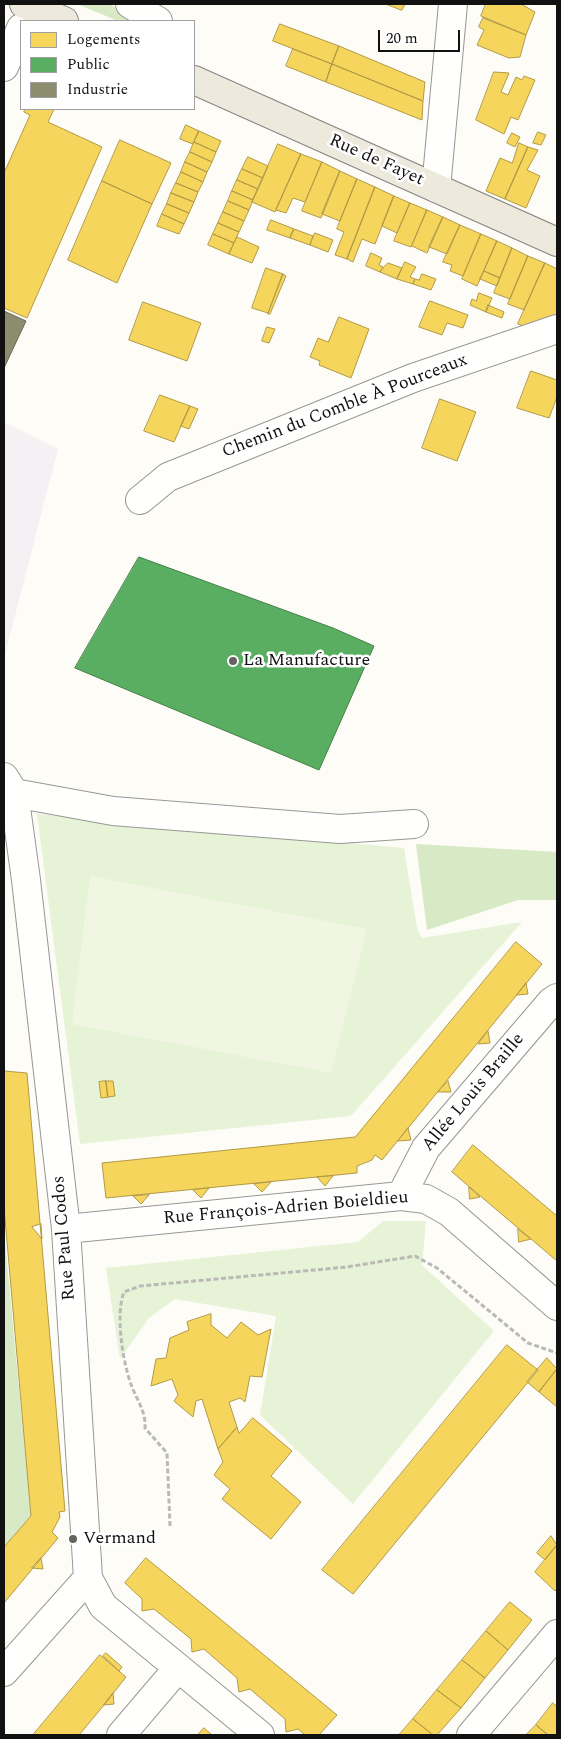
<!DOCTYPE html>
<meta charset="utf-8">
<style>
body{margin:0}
#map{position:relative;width:561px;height:1739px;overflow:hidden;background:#fdfcf7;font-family:Spectral,serif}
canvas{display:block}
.frame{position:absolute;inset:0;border:5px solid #111;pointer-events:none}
.legend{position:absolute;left:20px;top:20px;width:175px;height:90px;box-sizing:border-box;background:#fff;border:1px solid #a0a0a0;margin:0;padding:6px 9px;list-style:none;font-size:15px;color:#111}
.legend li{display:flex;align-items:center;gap:10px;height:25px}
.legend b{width:25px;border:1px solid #a0a0a0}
.scale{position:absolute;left:378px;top:30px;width:82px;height:22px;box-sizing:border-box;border:2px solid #111;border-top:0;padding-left:6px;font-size:15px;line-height:18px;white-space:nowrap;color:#111;-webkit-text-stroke:4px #fff;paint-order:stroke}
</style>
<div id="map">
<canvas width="561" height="1739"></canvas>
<div class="frame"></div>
<ul class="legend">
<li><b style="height:14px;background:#f6d55c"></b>Logements</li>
<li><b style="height:14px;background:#5aae61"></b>Public</li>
<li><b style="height:14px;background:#8c8c6e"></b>Industrie</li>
</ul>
<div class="scale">20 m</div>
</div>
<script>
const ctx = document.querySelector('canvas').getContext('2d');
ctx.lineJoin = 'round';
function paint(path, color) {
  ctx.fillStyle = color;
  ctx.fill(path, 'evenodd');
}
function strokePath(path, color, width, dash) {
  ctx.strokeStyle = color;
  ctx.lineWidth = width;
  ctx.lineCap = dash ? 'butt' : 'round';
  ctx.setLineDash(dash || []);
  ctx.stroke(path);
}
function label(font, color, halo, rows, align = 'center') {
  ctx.font = font + ' Spectral,serif';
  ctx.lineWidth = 5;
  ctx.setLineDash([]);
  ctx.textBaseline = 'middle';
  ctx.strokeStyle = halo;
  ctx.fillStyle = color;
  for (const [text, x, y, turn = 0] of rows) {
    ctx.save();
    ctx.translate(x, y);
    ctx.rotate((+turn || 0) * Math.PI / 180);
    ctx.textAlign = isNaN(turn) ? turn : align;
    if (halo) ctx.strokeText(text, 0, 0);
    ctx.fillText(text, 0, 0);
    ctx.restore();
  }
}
paint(new Path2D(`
 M4,422L58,449L4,658Z`), '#f5f0f3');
paint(new Path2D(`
 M37,814L404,848L417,928L422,938L522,922L351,1116L80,1144Z
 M383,1221H426L422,1265L494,1331L353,1504L260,1415L276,1316L175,1299L149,1318L120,1359L106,1268L358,1242Z`), '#e7f3d7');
paint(new Path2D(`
 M77,4H110L134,21H118Z
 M416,844L557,852V900H518L427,930Z
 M4,1230L31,1516L4,1547Z`), '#d8eac5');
paint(new Path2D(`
 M90,876L367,929L331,1073L72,1024Z`), '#f0f6e1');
const homes = new Path2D(`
 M386,4H405L402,10Z
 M486,4H521L535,12L526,35L481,16Z
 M483,18L526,35L520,57L509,58L477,45L484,30L479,27Z
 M280,24L339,46L332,64L273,41Z
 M339,46L425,82L423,101L332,64Z
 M293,49L332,64L326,82L286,66Z
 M332,64L423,101L422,120L326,82Z
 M494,72L509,73L501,92L508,95L516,77L522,80L524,76L535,80L518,120L511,117L504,134L476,120Z
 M26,109H54L48,122L102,147L27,318L4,308V173L30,115L24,112Z
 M186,125L199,131L193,144L180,139Z
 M199,131L221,141L216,152L194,142Z
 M538,132L546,135L541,145L533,143Z
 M512,133L520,137L515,147L507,143Z
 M120,140L171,163L152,204L102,181Z
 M194,142L216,152L212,162L190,152Z
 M519,143L528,147L505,199L486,191L500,158L512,163Z
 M278,144L301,154L275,212L252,202Z
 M528,147L538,150L527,170L540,176L526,208L505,199Z
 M190,152L212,162L207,172L185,162Z
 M301,154L322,162L305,202L293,198L286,213L276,210Z
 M248,157L268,166L263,178L242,169Z
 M185,162L207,172L203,182L181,172Z
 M322,162L340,171L321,218L302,211Z
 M242,169L263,178L258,189L237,180Z
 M340,171L357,179L340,221L322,214Z
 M181,172L203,182L198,192L176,183Z
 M357,179L375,187L347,259L335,255L344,232L337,229Z
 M237,180L258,189L253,200L232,191Z
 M102,181L152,204L117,283L68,260Z
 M176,183L198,192L194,202L171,193Z
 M375,187L394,196L375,244L362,239L353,262L347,259Z
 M232,191L253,200L249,210L228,201Z
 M171,193L194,202L189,213L167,204Z
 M394,196L410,203L397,233L382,226Z
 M228,201L249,210L244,221L223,212Z
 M410,203L427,210L411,247L394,241Z
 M167,204L189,213L184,224L162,214Z
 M427,210L443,217L427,253L412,246Z
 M223,212L244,221L239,232L218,223Z
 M162,214L184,224L179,234L157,226Z
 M443,217L460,225L447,254L429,247Z
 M271,220L294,229L290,238L267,230Z
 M218,223L239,232L234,243L213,234Z
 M460,225L481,234L463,276L450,271L452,265L443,262Z
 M294,229L313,236L310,245L290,238Z
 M315,233L333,240L328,252L310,245Z
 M213,234L234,243L229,254L208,245Z
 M481,234L497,241L477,286L462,279Z
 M237,237L259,247L252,263L229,254Z
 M497,241L512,248L500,278L484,271Z
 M512,248L528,256L510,299L494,293Z
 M371,253L382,258L379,265L383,267L380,272L366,266Z
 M528,256L545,263L524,310L508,304Z
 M405,262L416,267L410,277L415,279L413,284L397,279Z
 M388,263L402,268L397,279L380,272Z
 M545,263L557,269V322L536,331L518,324Z
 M266,268L283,274L268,313L252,308Z
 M484,271L500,278L497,286L480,279Z
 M283,274L286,276L270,314H268Z
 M422,274L436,279L431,290L413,284L415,279L419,280Z
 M479,293L492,298L486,312L470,305L472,299L476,301Z
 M430,301L468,315L463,328L447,323L442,335L419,327Z
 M143,302L201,323L187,361L129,340Z
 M488,305L504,312L502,318L486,312Z
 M339,317L369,329L351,378L319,365L320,361L310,357L318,338L328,342Z
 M267,327L275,329L269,343L262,341Z
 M531,371L557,380V397L549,418L517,408Z
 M160,395L190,406L174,442L144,431Z
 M440,399L476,412L457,461L422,448Z
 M190,406L198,409L189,429L181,426Z
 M516,942L542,964L382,1160L375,1155L372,1160L357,1166V1173L106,1198L102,1163L355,1137Z
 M526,983L528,994L517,995Z
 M488,1031L490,1043L478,1044L484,1036Z
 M4,1071L27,1073L65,1511L59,1512L60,1517L52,1532L58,1538L4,1603V1547L31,1516L4,1207Z
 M106,1081H113L115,1096L108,1097Z
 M106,1081L108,1097L101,1098L99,1082Z
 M448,1081L451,1092H438Z
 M408,1128L411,1140L398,1141Z
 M473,1145L557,1216V1261L452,1172Z
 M333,1176L325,1186L317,1177Z
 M271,1182L262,1192L254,1184Z
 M469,1187L480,1197L470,1199Z
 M209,1188L201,1198L193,1190Z
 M149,1195L141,1204L133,1196Z
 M41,1224L42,1239L32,1227Z
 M518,1229L531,1239L519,1242Z
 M211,1314V1325L227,1338L241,1322L258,1335L271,1329L262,1377L250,1376L245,1402L240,1398L229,1402L237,1427L218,1449L202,1399L196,1401L193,1417L174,1401L178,1395L172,1379L151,1386L156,1359L166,1358L170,1338L189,1330L187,1322Z
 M507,1345L538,1370L353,1594L322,1570Z
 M547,1358L557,1369L539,1392L527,1382Z
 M557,1369V1407L539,1392Z
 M253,1418L292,1451L271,1476L301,1502L271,1539L222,1499L230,1489L214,1475L223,1462L218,1449L237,1427L239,1433Z
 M551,1536L557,1545L545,1560L537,1553Z
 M557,1545V1588L555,1591L535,1572Z
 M41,1558L43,1569L32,1568Z
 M146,1558L337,1715L319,1735H305L298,1729L286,1732L285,1719L250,1689L239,1692L237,1678L204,1649L192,1652L191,1639L154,1609L142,1611V1599L125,1583Z
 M510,1602L532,1620L508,1650L486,1631Z
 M486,1631L508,1650L485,1678L462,1660Z
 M106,1653L122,1667L119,1671L103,1656Z
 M100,1655L126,1677L104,1705L79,1735H33Z
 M462,1660L485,1678L461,1708L437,1690Z
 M437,1690L461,1708L437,1735H433L413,1719Z
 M113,1693L114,1704L104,1705Z
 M553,1703L557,1707V1735H548L536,1725Z
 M413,1719L433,1735H399Z
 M536,1725L543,1731L548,1735H526Z
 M204,1728L212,1735H198Z`);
paint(homes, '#f6d55c');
strokePath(homes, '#b19a46', 1);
const public = new Path2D(`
 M139,557L333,628L374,646L319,770L75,668Z`);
paint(public, '#5aae61');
strokePath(public, '#447f49', 1);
const industry = new Path2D(`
 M4,311L26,321L4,368Z`);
paint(industry, '#8c8c6e');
strokePath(industry, '#676752', 1);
const minor = new Path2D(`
 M130,4L158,21
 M4,67L21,28
 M436,188L453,4
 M140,500L168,477L413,378L557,329
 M4,777L14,793L26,880L66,1229L88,1578L103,1606L260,1735
 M14,793L113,811L340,829L414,824
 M401,1196L426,1148L551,1002L557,998
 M66,1229L401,1196L426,1199L449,1212L557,1306
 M4,1672L88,1578
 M121,1735L178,1668
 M471,1735L557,1634`);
const major = new Path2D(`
 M24,4L64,21
 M194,80L557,242`);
strokePath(minor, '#979795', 30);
strokePath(major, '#858482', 30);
strokePath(new Path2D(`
 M170,1526L167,1453L145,1428C146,1412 138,1402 132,1387C123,1364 115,1315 124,1292L140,1286L347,1267L415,1256L437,1268L528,1343L557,1353`), '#b9b9b8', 3, [5, 2.5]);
strokePath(minor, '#fffffe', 28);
strokePath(major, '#ede9dc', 28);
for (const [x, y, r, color] of [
 [233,661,5,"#646362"],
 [73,1539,5,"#646362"]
]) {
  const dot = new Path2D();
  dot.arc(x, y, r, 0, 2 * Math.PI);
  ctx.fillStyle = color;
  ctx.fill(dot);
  strokePath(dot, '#fff', 2);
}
label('18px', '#111', '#fff', [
 ["Rue de Fayet",376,161,24],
 ["Chemin du Comble À Pourceaux",345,407,-21],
 ["Allée Louis Braille",474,1093,-50],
 ["Rue François-Adrien Boieldieu",286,1209,-5],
 ["Rue Paul Codos",65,1238,-95]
]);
label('18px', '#111', '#fff', [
 ["La Manufacture",243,661],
 ["Vermand",83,1539]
], 'left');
</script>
